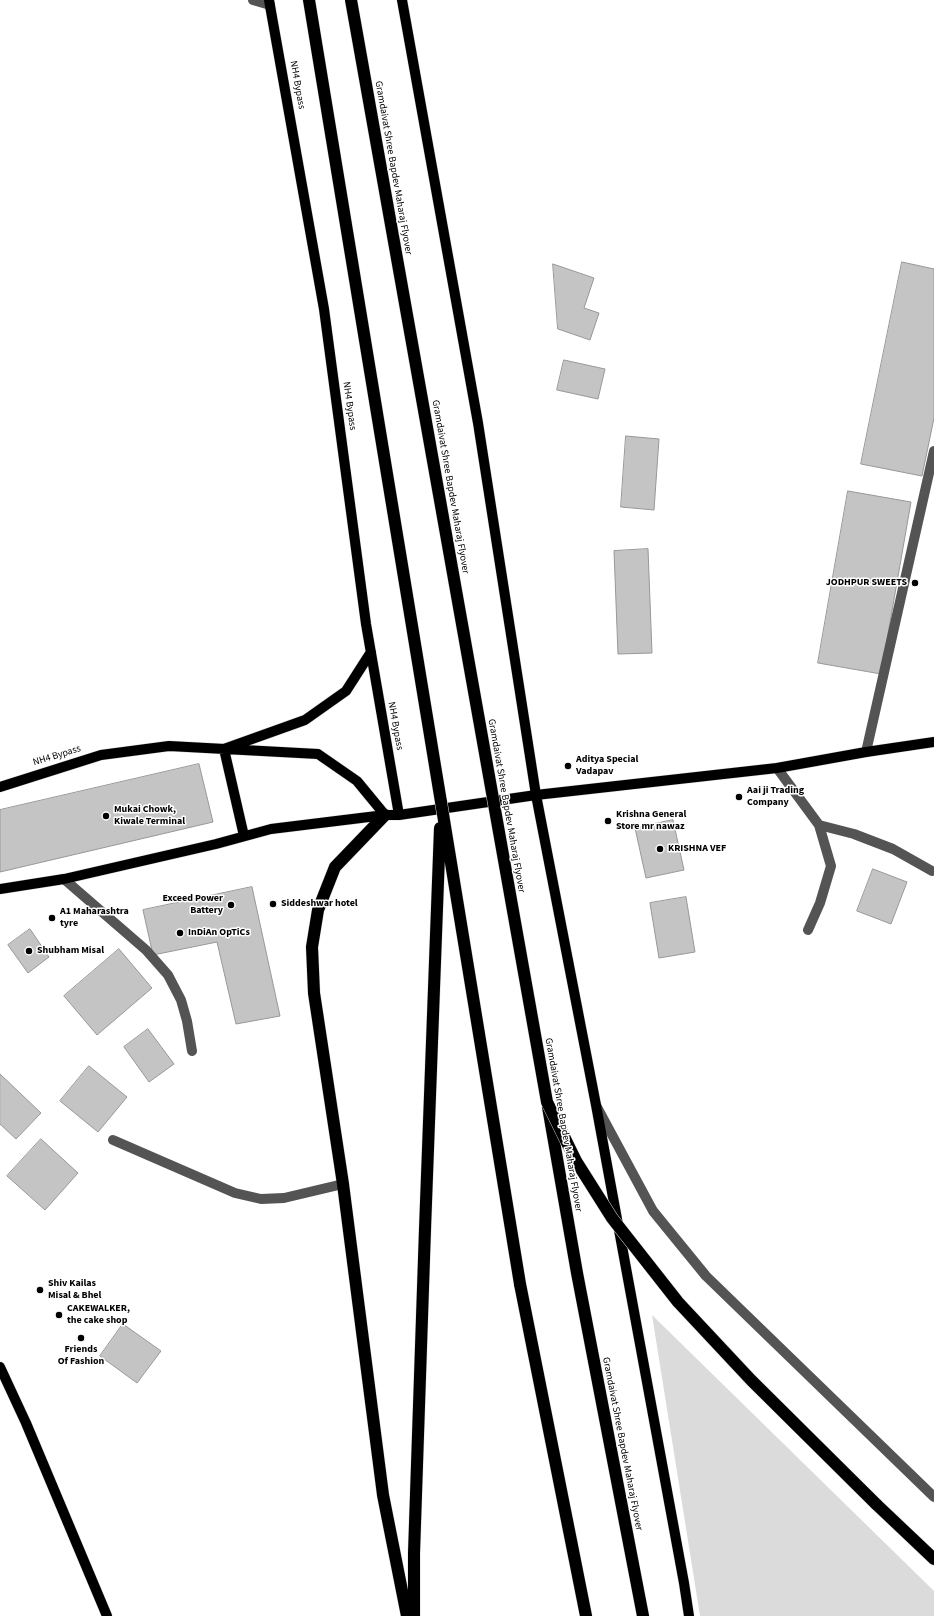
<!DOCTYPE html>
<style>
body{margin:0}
canvas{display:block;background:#fff}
</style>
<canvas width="934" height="1616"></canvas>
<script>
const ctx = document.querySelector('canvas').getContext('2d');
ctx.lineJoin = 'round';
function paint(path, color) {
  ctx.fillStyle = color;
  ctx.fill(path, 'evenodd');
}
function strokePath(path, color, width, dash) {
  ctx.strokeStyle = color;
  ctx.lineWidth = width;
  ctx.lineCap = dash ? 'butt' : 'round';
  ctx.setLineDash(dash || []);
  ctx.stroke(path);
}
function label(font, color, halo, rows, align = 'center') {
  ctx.font = font + ' "Source Sans 3",sans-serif';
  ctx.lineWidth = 3;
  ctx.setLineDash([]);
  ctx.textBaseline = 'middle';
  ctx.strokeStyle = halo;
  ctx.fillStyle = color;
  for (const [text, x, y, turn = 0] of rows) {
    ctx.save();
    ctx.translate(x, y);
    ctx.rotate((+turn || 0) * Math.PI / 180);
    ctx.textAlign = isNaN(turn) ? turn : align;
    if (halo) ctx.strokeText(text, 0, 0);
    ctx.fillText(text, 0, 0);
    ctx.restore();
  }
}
paint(new Path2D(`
 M652,1315L934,1591V1616H700Z`), '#dbdbdb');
const building = new Path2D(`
 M902,262L934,269V418L922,476L861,464Z
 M553,264L594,278L584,308L599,313L590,340L558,329Z
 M564,360L605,369L598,399L557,390Z
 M626,436L659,439L654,510L621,507Z
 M848,491L911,502L881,674L818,663Z
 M648,549L652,653L618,654L614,551Z
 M199,764L213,822L0,872V810Z
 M673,820L684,870L646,878L635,828Z
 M873,869L907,882L891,924L857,911Z
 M252,887L280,1016L236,1024L217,942L153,955L143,910Z
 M686,897L695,952L659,958L650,903Z
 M30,929L49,957L28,973L8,945Z
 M119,949L152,988L97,1035L64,996Z
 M148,1029L174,1064L149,1082L124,1047Z
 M89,1066L127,1097L98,1132L60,1101Z
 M0,1074L41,1113L16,1139L0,1124Z
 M41,1139L78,1173L45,1210L7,1176Z
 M123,1324L161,1351L137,1383L100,1356Z`);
paint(building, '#c4c4c4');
strokePath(building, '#989898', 1);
const major = new Path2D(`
 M269,0L324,309L366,624L399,815
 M402,0L478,423L536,795L596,1105L684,1583L689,1616
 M0,787L101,755L169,746L318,754L357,781L385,815
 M244,836L224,749L305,720L346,691L371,652
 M0,889L64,879L216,844L271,829L385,815H399L536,795L777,768L866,752L934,742
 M0,1367L26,1423L107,1616`);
const highway = new Path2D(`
 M309,0L441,802
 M385,815L335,867L318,910L312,947L314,993L343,1184L383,1495L407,1616
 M548,1107L577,1273L643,1616
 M520,1284L586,1616
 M876,1504L934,1559
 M414,1616V1553L425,1229`);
strokePath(major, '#dbdbdb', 11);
strokePath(highway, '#dbdbdb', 13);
strokePath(new Path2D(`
 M253,0L270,5
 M866,752L934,451
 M777,768L819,825L831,866L820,903L808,930
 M819,825L854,834L893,849L932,871
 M64,879L146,950L168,975L181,1000L187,1021L192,1051
 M597,1107L653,1211L706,1276L934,1497
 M113,1140L235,1193L261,1199L284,1198L343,1184`), '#545454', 10);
strokePath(major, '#000', 10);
strokePath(highway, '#000', 12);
const highwayBridge = new Path2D(`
 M351,0L547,1102L576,1161L612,1218L678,1302L751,1380L876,1504
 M441,802L520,1284
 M425,1229L440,828`);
strokePath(highwayBridge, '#dbdbdb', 13, []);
strokePath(highwayBridge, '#000', 12);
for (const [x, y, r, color] of [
 [915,583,4,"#000"],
 [568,766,4,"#000"],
 [739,797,4,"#000"],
 [106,816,4,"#000"],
 [608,821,4,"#000"],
 [660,849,4,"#000"],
 [273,904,4,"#000"],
 [231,905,4,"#000"],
 [52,918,4,"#000"],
 [180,933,4,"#000"],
 [29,951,4,"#000"],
 [40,1290,4,"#000"],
 [59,1315,4,"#000"],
 [81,1338,4,"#000"]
]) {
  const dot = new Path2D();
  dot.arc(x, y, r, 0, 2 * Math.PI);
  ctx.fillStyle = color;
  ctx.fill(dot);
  strokePath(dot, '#fff', 1.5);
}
label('10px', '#000', '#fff', [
 ["NH4 Bypass",297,85,80],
 ["Gramdaivat Shree Bapdev Maharaj Flyover",393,168,80],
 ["NH4 Bypass",349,406,82],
 ["Gramdaivat Shree Bapdev Maharaj Flyover",450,487,80],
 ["NH4 Bypass",395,726,80],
 ["NH4 Bypass",57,756,-17],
 ["Gramdaivat Shree Bapdev Maharaj Flyover",506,806,80],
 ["Gramdaivat Shree Bapdev Maharaj Flyover",563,1125,80],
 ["Gramdaivat Shree Bapdev Maharaj Flyover",622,1444,79]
]);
label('bold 10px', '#000', '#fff', [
 ["JODHPUR SWEETS",907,583,"right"],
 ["Aditya Special",576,760],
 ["Vadapav",576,772],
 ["Aai ji Trading",747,791],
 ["Company",747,803],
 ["Mukai Chowk,",114,810],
 ["Kiwale Terminal",114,822],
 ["Krishna General",616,815],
 ["Store mr nawaz",616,827],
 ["KRISHNA VEF",668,849],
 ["Exceed Power",223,899,"right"],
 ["Battery",223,911,"right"],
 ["Siddeshwar hotel",281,904],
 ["A1 Maharashtra",60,912],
 ["tyre",60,924],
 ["InDiAn OpTiCs",188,933],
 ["Shubham Misal",37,951],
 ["Shiv Kailas",48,1284],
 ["Misal & Bhel",48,1296],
 ["CAKEWALKER,",67,1309],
 ["the cake shop",67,1321],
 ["Friends",81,1350,"center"],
 ["Of Fashion",81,1362,"center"]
], 'left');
</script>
